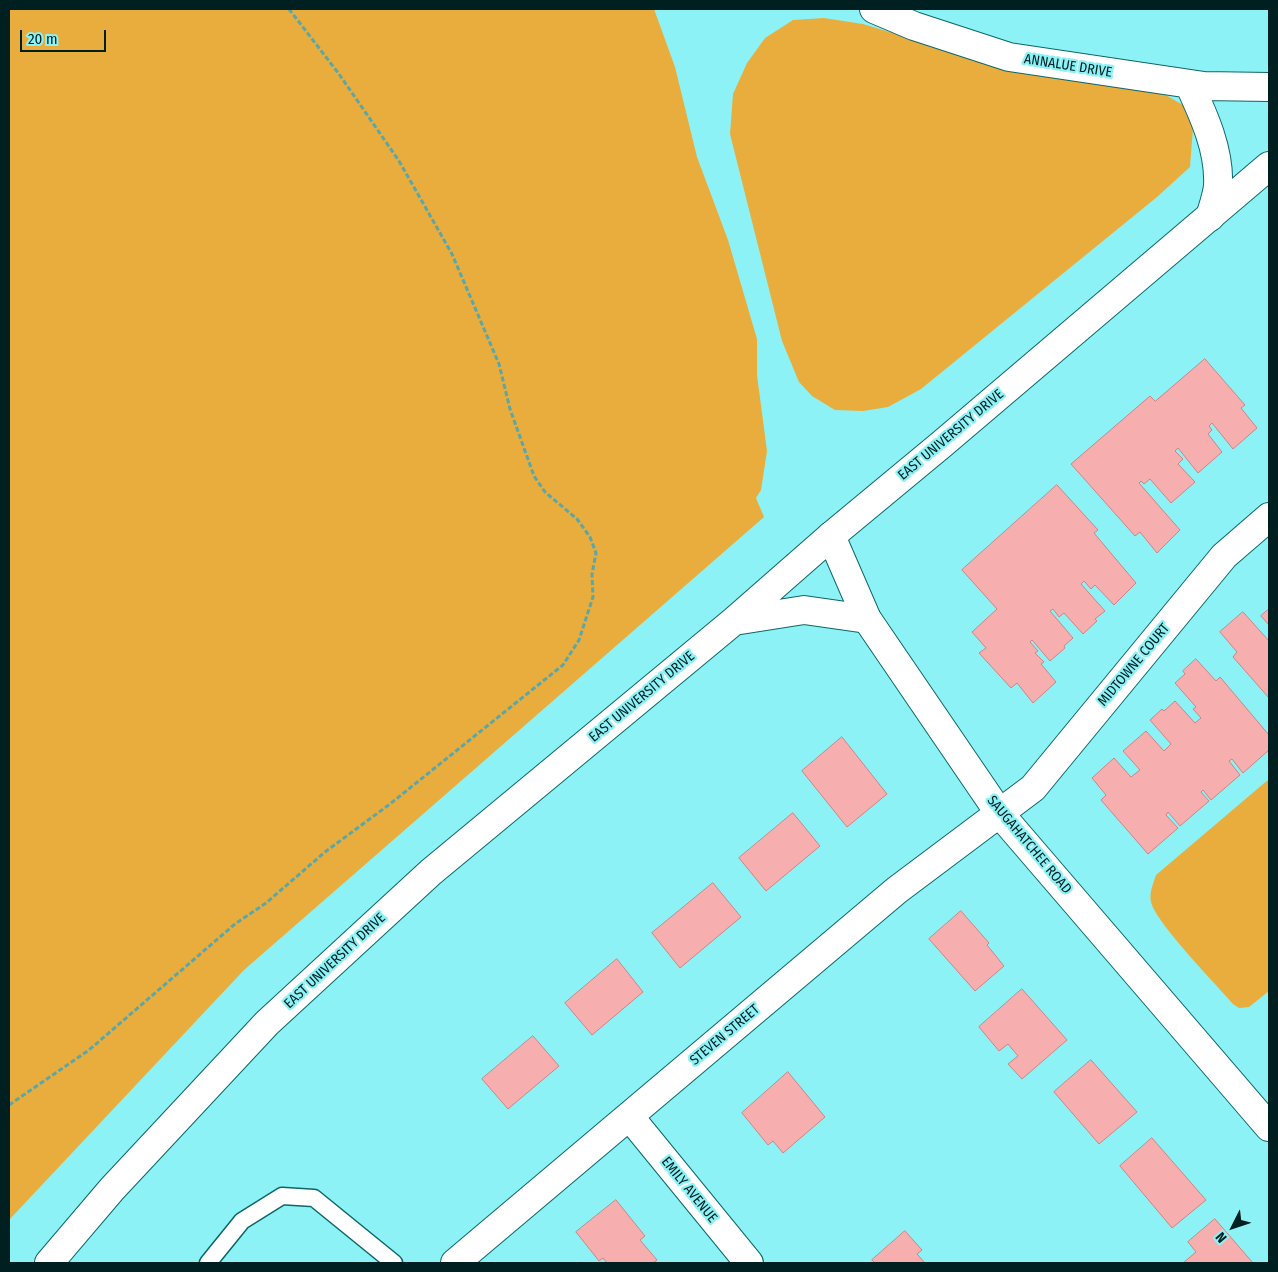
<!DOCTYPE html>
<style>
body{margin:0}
#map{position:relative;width:1278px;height:1272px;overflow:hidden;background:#8df2f6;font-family:"Fira Sans Condensed",sans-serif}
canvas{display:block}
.frame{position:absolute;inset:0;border:10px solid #001f20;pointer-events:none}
.north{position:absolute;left:1208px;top:1202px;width:50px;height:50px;-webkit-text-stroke:4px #8df2f6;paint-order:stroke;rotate:229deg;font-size:14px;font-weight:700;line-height:20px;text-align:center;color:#001f20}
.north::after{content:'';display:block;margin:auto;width:18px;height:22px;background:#001f20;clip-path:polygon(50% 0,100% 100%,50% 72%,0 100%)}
.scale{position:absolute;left:20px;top:30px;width:86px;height:22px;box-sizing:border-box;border:2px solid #001f20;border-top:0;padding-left:6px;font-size:15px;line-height:18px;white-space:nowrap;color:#001f20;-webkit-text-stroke:4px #8df2f6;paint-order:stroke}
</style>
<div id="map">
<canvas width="1278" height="1272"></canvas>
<div class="frame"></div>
<div class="north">N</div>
<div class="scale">20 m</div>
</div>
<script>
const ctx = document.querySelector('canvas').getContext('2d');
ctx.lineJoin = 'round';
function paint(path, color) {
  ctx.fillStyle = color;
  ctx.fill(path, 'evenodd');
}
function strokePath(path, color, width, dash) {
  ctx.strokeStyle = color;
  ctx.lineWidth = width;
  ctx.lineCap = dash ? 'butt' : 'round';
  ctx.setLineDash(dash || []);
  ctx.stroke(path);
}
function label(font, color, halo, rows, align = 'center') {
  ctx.font = font + ' "Fira Sans Condensed",sans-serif';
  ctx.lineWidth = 4.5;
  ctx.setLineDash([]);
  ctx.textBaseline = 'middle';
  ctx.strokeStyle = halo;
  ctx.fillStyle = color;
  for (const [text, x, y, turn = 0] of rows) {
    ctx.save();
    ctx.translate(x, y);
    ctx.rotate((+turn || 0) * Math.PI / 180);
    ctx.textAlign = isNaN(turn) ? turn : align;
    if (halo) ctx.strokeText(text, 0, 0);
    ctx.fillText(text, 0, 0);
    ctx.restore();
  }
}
paint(new Path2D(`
 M9,9H654L675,67L697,157L728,240L757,339V375L767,451L761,490L756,498L764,517L244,970L9,1220Z
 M824,18L863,24L972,57L1053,78L1104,84L1164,94L1183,105L1193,128L1190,167L1157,197L921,389L888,407L863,411L835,410L812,396L799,382L782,341L730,134L733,94L747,63L765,38L793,20Z
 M1269,779V991L1249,1007L1239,1008L1233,1004C1216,984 1156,923 1151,902C1149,893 1153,884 1156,875Z`), '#e9ad3d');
const building = new Path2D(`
 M1205,359L1245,405L1241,408L1257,428L1233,449L1212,423L1209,426L1212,430L1208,434L1222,452L1198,473L1178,448L1175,451L1183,459L1178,464L1195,482L1171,503L1150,479L1144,484L1141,481L1139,483L1180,530L1157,553L1140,532L1135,536L1071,464L1150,396L1155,401Z
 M1057,485L1098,530L1094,533L1136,583L1114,605L1095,585L1091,589L1084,581L1081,584L1105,611L1095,619L1097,621L1083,634L1064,613L1059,617L1053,609L1050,611L1073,638L1064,646L1065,648L1050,661L1032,640L1030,642L1038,651L1035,653L1044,662L1041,664L1056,682L1033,703L1017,683L1011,688L979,653L986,648L972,632L997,609L962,570Z
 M1269,609V625L1261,616Z
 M1243,612L1269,641V698L1233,657L1237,652L1220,632Z
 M1196,659L1216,681L1220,677L1269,735V750L1243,773L1232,759L1229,761L1240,775L1211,800L1203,790L1201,792L1209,801L1180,826L1168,812L1166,815L1178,828L1148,854L1101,800L1106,795L1092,778L1114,758L1131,777L1140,770L1123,751L1146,731L1164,751L1171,744L1150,720L1162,709L1164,711L1175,701L1195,723L1201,718L1193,709L1196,707L1175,683L1185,674L1183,671Z
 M842,737L887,794L847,827L802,771Z
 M793,813L820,846L766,891L739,858Z
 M713,883L741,917L680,968L652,933Z
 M961,911L989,943L987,945L1004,966L975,991L929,939Z
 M617,959L643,992L592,1035L565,1003Z
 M1022,989L1067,1040L1022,1079L1008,1064L1018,1056L1008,1044L999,1051L979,1027Z
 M533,1036L559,1066L508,1109L482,1079Z
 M1091,1060L1137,1112L1099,1144L1054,1092Z
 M788,1072L825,1117L783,1153L773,1141L768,1145L742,1113Z
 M1152,1138L1206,1200L1172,1228L1120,1166Z
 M616,1200L645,1236L640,1240L657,1260L653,1263H607L603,1258L599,1261L576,1232Z
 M1215,1219L1253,1263H1183L1196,1252L1188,1242Z
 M905,1231L922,1250L917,1254L925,1263H875L872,1260Z`);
paint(building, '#f7aeae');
strokePath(building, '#cf8283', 1);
const service = new Path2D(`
 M208,1263L242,1221L282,1196L314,1198L394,1263`);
const minor = new Path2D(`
 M874,9L914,26L1009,57L1204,86L1269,87
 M1189,84C1204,116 1220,151 1218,186C1217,196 1213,207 1210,217
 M831,536L867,619L1000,814L1269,1127
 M629,1116L749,1263
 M455,1263L897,890L1033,788L1224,556L1269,517`);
const secondary = new Path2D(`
 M734,621L804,610L867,619
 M49,1263L112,1189L267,1023L431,872L734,621L831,536L942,444L1269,166`);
strokePath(service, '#0c676a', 19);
strokePath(minor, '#0c676a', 30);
strokePath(secondary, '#0c676a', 30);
strokePath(new Path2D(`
 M9,1105L89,1050L235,924L266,903L325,852L390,804L563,665L579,640L593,597L592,574L596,553L590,537L577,519L545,492L534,476L510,409L499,364L452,254L399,161L339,74L289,9`), '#5aa6a9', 3, [5, 2.5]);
strokePath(service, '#fff', 16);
strokePath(minor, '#fff', 28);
strokePath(secondary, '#fff', 28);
label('14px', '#001f20', '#8df2f6', [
 ["ANNALUE DRIVE",1068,66,9],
 ["EAST UNIVERSITY DRIVE",951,435,-40],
 ["MIDTOWNE COURT",1134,665,-50],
 ["EAST UNIVERSITY DRIVE",642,697,-40],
 ["SAUGAHATCHEE ROAD",1029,845,50],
 ["EAST UNIVERSITY DRIVE",335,961,-43],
 ["STEVEN STREET",725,1035,-40],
 ["EMILY AVENUE",689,1190,51]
]);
</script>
